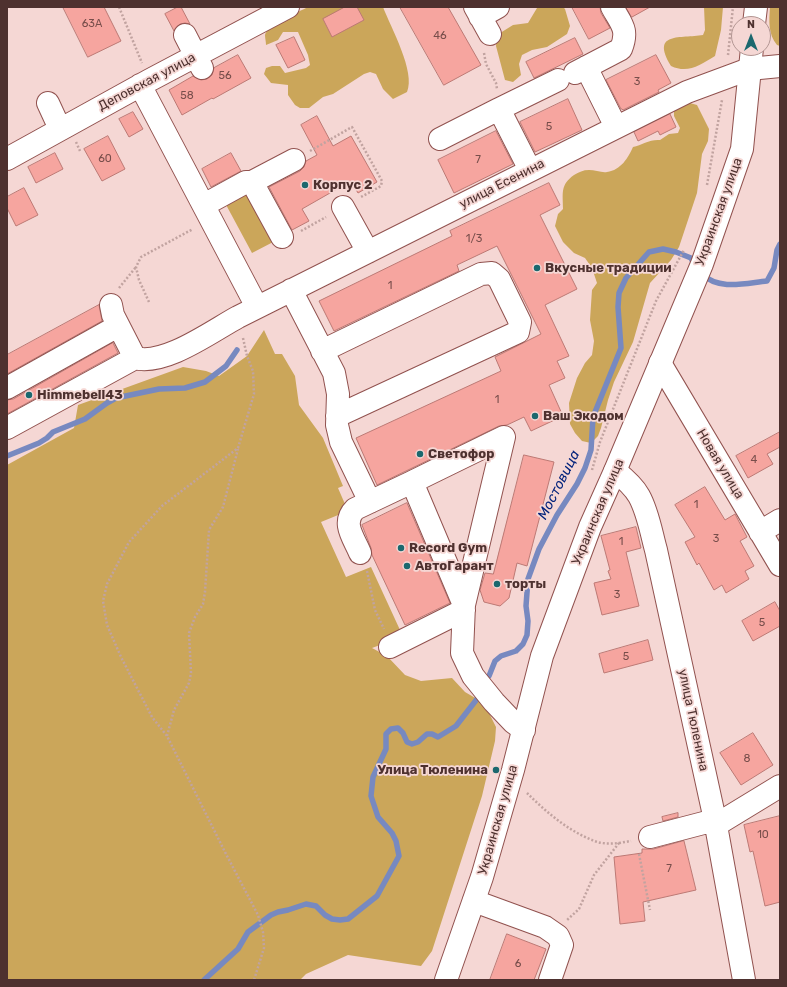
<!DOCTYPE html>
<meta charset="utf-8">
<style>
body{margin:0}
#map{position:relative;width:787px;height:987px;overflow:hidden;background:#f5d7d4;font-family:Rubik,sans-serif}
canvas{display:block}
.frame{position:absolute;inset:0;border:8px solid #4e312f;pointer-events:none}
.north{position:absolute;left:731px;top:16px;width:40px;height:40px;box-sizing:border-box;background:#f5d7d4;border:1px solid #b29592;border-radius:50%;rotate:0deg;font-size:11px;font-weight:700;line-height:16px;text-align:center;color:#4e312f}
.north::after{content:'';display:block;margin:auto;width:14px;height:18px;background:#1b686e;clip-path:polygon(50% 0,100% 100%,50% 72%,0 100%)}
</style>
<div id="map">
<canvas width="787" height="987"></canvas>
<div class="frame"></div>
<div class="north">N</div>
</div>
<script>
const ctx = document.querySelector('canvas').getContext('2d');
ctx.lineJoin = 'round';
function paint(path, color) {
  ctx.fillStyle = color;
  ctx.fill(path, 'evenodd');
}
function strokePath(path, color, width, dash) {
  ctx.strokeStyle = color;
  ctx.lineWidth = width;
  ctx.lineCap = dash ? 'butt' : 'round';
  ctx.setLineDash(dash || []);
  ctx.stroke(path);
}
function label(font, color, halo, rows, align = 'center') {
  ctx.font = font + ' Rubik,sans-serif';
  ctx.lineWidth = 3.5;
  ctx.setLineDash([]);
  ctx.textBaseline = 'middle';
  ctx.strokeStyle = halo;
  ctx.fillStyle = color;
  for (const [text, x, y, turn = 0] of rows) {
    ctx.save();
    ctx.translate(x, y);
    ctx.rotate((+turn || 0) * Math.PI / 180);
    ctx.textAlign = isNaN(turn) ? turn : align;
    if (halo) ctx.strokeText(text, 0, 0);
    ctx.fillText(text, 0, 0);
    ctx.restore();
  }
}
paint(new Path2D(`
 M308,7H383C391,28 416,72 407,92L393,99L383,89L376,74L370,72L364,74L333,94L323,97L309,108H300L295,105L288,95V85L271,83L264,74L266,68L272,66H280L285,73L306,68L310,65L308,55L298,32H283L278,40L266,45C266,42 265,38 265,35C267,25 299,12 308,7Z
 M540,7H563L565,9L570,26L567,34L547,47L532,50L522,55L519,64L521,75L513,82L505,80L496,46L497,35L513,25L528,23L537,8Z
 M704,7H723L721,30L715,56C700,65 688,74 671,66C650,31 681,39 703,35L705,30Z
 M770,7H780V46L777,45C768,34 769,21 770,7Z
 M686,102L697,105L709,129L708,141L702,154L697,193L679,247L671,260L650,283L633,342L614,382L608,400L601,428L598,436L591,443L582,441L575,433L570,424L569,403L577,378L585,363L592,355L594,341L590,320L592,290L597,283L592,268L585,258L574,253L563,242L555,226L558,214L563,209C563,193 560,185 574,175C579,172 583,170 589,170C595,170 602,173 607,172C621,170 628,158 633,147C642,145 650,139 660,140L669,134L678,133L680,128L674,116V107Z
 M249,188L277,240L252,253L224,201Z
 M264,330L275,354H282L295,376L299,405L323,438L343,486L338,488L348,511L321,522L346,577L371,567L400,630L380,645L372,648L387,656L405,675L421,681L452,678L465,692L477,699L489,713L496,727L495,741L482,796L432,951L421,966L348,955L306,974L300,980H7V465L74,428L78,405L183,367L206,371L219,376L247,356Z`), '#cba65a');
strokePath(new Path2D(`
 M702,274C719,291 746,283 767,281L774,268L777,250L780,244
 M7,456L39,443L47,438L53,432L85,419L107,403L116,398L159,389L185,388L205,382L226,366L237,350
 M489,676L495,661L501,656L516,651L523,644L527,635L528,621L526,606L528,579L539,549L557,515L577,484L585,468L591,450L593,417L621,348L618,307L619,293L626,278L649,252L663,249L676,252L691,258L695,266
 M204,980L238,949L248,932L271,915L278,912L288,910L306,904L316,906L325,915L332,919L340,920L348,919L377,896L399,856L396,841L392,833L378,817L371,796L373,777L386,749V734L391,729L398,728L403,733L407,742L412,744L418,742L427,734H432L438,737L456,726L477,699`), '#7789c0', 5.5);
const building = new Path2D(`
 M63,7H104L121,41L88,57Z
 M178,7H181L190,24L185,23L180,24L174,31L165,14Z
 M345,7H357L364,20L332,37L323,19Z
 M400,7H448L481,65L444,85Z
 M572,7H600L601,13L610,28L589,39Z
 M626,7H650L632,17Z
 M294,37L305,60L288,68L276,45Z
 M575,38L583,54L534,78L526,62Z
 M238,55L251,78L213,99L212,98L182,115L169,90L193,76L201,80L207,79L212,75L214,68Z
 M656,55L671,83L658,90L659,92L623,110L622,109H621L606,80Z
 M568,99L582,130L535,152L520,122Z
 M133,112L143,129L129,137L119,119Z
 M670,114L676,127L660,135L658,131L638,141L634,132Z
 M317,116L333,146L351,136L377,182L358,193L351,181L302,209L309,221L292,230L269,187L300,171L304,167L306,161L317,155L301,125Z
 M496,131L513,164L454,193L438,160Z
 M108,136L125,169L102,181L84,149Z
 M55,153L63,169L36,183L28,167Z
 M231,153L241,171L211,187L202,169Z
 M549,183L560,205L540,215L577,289L545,305L569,356L557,361L565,378L549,385L563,416L531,431L524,417L507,425L499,426L377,485L356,438L501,371L495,357L541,334L497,246L457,265L459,271L334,331L319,301L452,236L450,231Z
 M24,188L38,215L16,226L7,208V197Z
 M99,305L102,321L7,374V355Z
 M113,343L118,353L7,414V400L13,399Z
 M780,432V447L767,454L773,464L748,478L736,456Z
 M524,455L554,462L527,566L517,563L509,598L500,606L484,602L480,590L485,573L493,574Z
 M705,487L725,520L735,514L747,537L740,541L754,566L745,571L749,579L726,593L722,585L714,590L699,563L697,565L685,542L695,537L675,505Z
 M407,503L450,603L405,625L372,555L371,548L362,525Z
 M636,527L641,548L626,552L639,606L602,615L594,583L611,579L608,571L610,570L601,536Z
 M775,602L780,611V626L753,641L742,621Z
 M648,640L653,660L604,673L599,654Z
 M753,733L773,765L741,785L720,753Z
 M678,813V817L663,821L662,817Z
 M780,816V902L765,906L753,851L750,852L744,825Z
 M684,841L696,890L643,902L645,921L620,924L614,857L642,853V849H653Z
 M507,934L546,949L534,980H490Z`);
paint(building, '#f6a59f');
strokePath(building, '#bc7974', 1);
const minor = new Path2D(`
 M475,7L490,34
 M480,17L498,7
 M185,35L202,68
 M586,67L616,127
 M575,73L621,49C629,29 621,24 612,7
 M140,85L257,307
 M48,103L60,129
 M499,109L558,80
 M440,139L499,109L530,170
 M7,159L150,80L288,7
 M252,182L282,237
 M204,205L246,182H252L294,160
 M343,207L368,252
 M291,290L334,373L338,394L337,425L341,442L370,502
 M111,305L113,315L135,358
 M322,351L481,274L492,273L499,279L520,322L518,332L337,416
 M660,363L780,565
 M7,388L118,326
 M7,428L135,358C165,366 212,331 238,317L687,92L749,69L780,66
 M615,471C624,478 634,487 639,496C648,512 651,532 656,550L715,820L744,980
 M412,482L504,437L464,605L462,653L473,676L494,702L513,722L524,730
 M760,532L780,520
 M360,553C354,538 341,523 355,509L412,482L464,605
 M390,647L464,610
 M716,825L780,786
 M650,837L715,820
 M474,901L545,927L558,936L562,945L550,980`);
const major = new Path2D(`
 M754,24L756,7
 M446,980L482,877L513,770L542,656L590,527L615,471L702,264L742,149L752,48`);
strokePath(minor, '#91524f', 24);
strokePath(major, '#91524f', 24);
strokePath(new Path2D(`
 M119,7L142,63
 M484,53L486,64L496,83L497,89
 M728,55L733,7
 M76,142L80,151
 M310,151L352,127L382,181L381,186L361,197
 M707,185L722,100
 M301,231L326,217
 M119,288L136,267
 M149,302L139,280L136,267L141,257L193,229
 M243,338L247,356L253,371L254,394L238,448L162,506L129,542L107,584L103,601L107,625L121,657L152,717L167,736L226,854L258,915L263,932L264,948L254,980
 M592,470L600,442L656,301L684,250
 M367,571L375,610L384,629
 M167,736L174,710L189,683L191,673L189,633L195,617L203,604L205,592L209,530L223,507L238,449
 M527,793C545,811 567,830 592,840C600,844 610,844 619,843L594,875L579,909L567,920
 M619,843L631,841
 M639,854L650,910`), '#c1a3a0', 2.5, [2, 2]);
strokePath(minor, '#fff', 22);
strokePath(major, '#fff', 22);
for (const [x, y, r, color] of [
 [305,185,4,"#1b686e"],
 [537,268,4,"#1b686e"],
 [29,395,4,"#1b686e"],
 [535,416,4,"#1b686e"],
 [420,454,4,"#1b686e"],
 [401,548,4,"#1b686e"],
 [407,566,4,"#1b686e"],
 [497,584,4,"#1b686e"],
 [496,770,4,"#1b686e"]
]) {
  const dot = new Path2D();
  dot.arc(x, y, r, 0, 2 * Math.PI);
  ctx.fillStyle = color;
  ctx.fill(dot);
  strokePath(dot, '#f5d7d4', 1.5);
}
label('11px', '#784e4b', null, [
 ["63А",92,24],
 ["46",440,36],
 ["56",225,76],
 ["3",637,82],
 ["58",187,96],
 ["5",549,127],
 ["60",105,159],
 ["7",478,160],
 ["1/3",474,239],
 ["1",390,286],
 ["1",497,400],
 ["4",754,460],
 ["1",696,505],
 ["3",716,539],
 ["1",621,542],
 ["3",617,595],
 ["5",762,623],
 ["5",626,657],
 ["8",747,759],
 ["10",763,835],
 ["7",669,869],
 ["6",518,964]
]);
label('13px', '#4e312f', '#f5d7d4', [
 ["Деповская улица",147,82,-28],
 ["улица Есенина",502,184,-27],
 ["Украинская улица",719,212,-70],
 ["Новая улица",720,464,59],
 ["Украинская улица",598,512,-67],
 ["улица Тюленина",693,720,78],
 ["Украинская улица",498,820,-74]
]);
label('bold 13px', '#4e312f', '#f5d7d4', [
 ["Корпус 2",313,185],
 ["Вкусные традиции",545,268],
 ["Himmebell43",37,395],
 ["Ваш Экодом",543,416],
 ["Светофор",428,454],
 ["Record Gym",409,548],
 ["АвтоГарант",415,566],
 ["торты",505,584],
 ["Улица Тюленина",488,770,"right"]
], 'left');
label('italic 14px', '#04237b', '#f5d7d4', [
 ["Мостовица",559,485,-63]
]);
</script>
